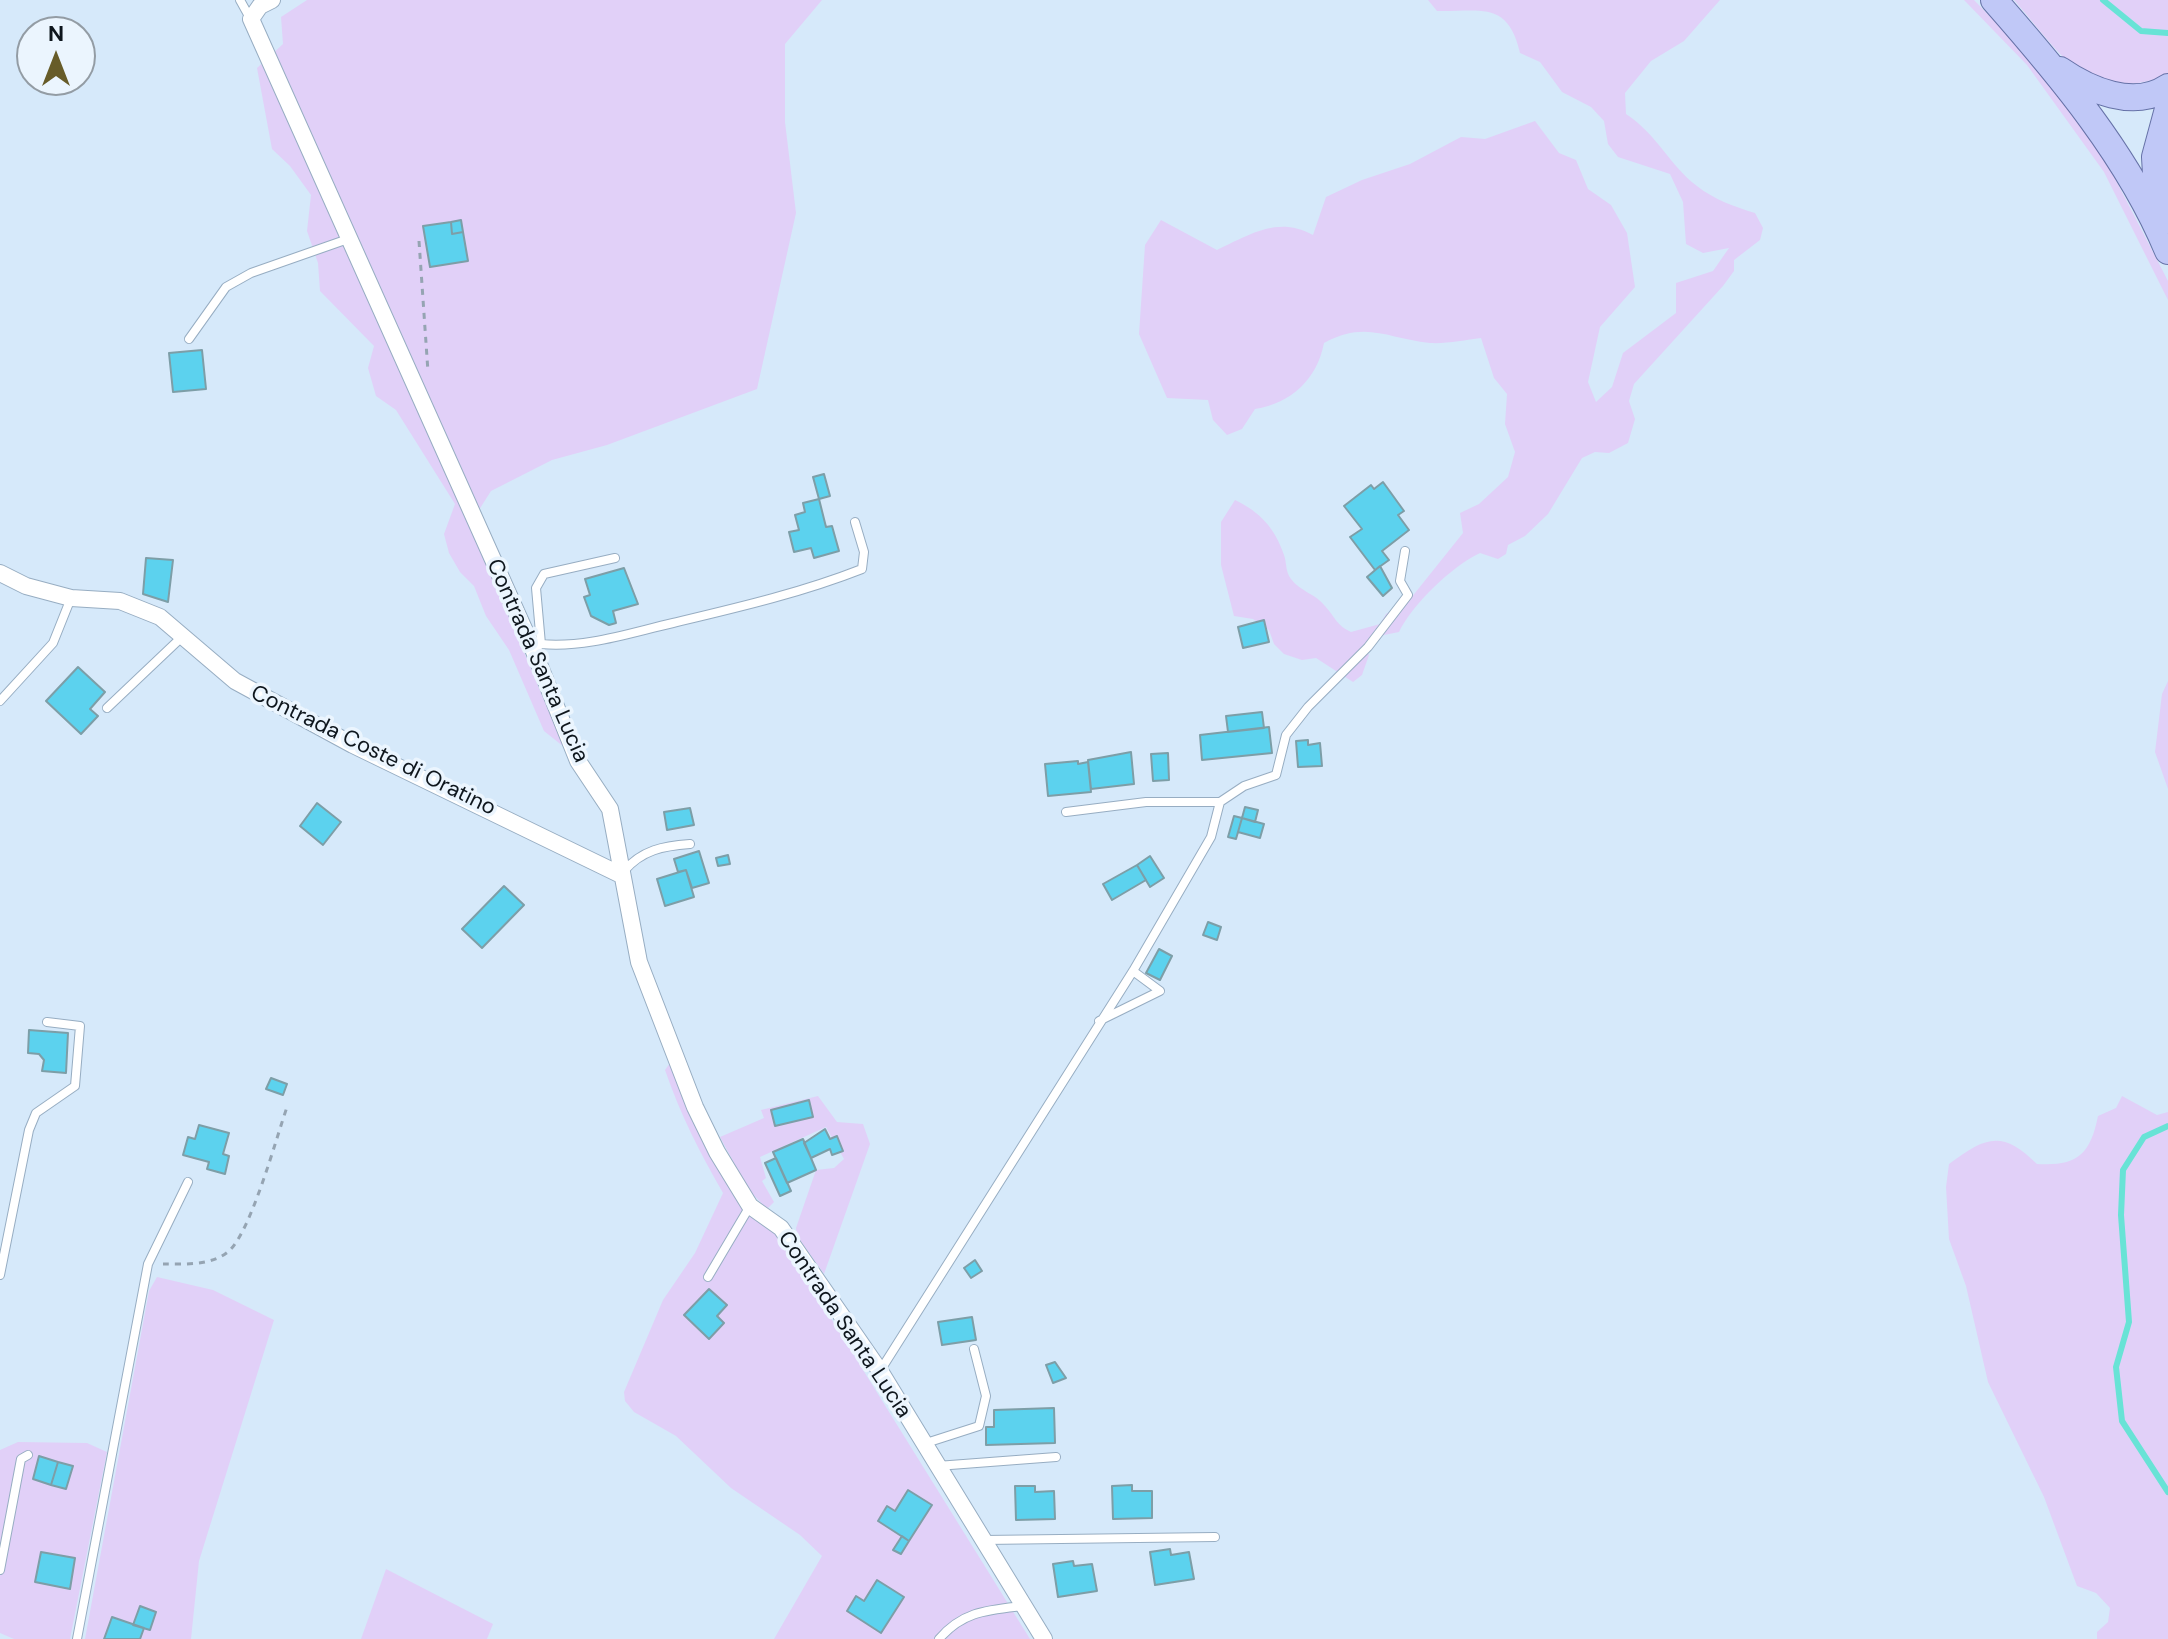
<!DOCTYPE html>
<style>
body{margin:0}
#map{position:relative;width:2168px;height:1639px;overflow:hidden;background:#d6e9fa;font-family:"DM Sans",sans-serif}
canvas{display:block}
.north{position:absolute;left:16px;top:16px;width:80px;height:80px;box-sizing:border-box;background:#ebf5fe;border:2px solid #939ca4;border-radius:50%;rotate:0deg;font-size:22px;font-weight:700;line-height:32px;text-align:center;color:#0e161d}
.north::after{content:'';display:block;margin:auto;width:28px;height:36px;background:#675c29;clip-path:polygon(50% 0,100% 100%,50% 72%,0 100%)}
</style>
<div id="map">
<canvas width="2168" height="1639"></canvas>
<div class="north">N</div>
</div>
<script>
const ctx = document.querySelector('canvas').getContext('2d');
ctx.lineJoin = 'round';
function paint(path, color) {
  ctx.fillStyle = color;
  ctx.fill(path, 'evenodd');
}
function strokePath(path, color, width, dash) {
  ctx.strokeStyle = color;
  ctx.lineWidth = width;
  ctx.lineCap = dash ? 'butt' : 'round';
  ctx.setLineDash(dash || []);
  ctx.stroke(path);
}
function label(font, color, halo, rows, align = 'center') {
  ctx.font = font + ' "DM Sans",sans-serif';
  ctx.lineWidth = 7;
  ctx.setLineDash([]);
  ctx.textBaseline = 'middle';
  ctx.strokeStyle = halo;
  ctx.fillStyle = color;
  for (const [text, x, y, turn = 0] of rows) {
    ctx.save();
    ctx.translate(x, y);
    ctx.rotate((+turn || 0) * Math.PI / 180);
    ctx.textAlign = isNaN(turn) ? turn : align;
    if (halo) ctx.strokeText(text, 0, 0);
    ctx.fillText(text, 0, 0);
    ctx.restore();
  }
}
paint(new Path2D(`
 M307,0H822L785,44V122L796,213L757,389L607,445L552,460L491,491L470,524L564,747L544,731L509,650L486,616L474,586L460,572L449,553L444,534L455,504L396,410L376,396L368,368L374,346L320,291L318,263L307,231L311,195L290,166L272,149L257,68L283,44L281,17Z
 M1428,0H1720L1684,41L1651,61L1625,93L1626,114C1658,135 1669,165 1697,186C1713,199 1735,207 1755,213L1763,228L1760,240L1734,260V271L1723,286L1634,384L1629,401L1635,419L1628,443L1609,453L1595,452L1582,458L1548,514L1525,536L1508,545L1506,554L1498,559L1480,553C1452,566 1412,605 1399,632L1384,635L1364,647L1369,655L1362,675L1353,682L1316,658L1302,660L1284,654L1274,644L1269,630L1253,619L1234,616L1221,565V522L1235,500C1260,512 1275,528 1284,555C1287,563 1285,571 1291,579C1301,592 1316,594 1325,606C1335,617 1337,626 1351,632L1380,624L1386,614L1411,598L1463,533L1460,513L1479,504L1508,477L1515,452L1505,424L1507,394L1494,378L1481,338C1465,340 1446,344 1430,343C1388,339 1366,320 1324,343C1317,379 1292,403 1255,409L1242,429L1227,435L1213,420L1208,400L1167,398L1139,334L1145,245L1161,220L1217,250C1251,234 1278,216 1313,235L1326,197L1362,180L1410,164L1461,137L1485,139L1535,121L1559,153L1576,160L1588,189L1611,205L1627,233L1635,287L1600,327L1588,382L1596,402L1612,387L1623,353L1676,313V283L1713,271L1729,248L1703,253L1686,244L1683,202L1670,174L1618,157L1608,144L1604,121L1591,107L1562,92L1540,62L1520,53C1508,0 1480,12 1437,11Z
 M1964,0H1974L2040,68L2109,167L2168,281V300L2104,172L2027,65Z
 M2014,0H2168V75C2085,105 2063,56 2014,0Z
 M2168,681V789L2155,752L2162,694Z
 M670,1063L690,1111L778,1233L1030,1639H774L822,1556L800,1535L731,1488L676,1436L634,1412L625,1401L624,1392L663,1300L695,1253L723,1193C699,1151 681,1116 665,1070Z
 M818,1096L837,1122L863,1124L870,1144L824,1274L797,1236L796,1228L816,1170L834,1168L844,1159L826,1127L760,1157L766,1178L762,1181L774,1202L767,1209L748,1189L720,1137L764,1118L761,1110Z
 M2122,1096L2157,1115L2168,1112V1639H2097V1632L2108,1622L2110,1608L2096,1593L2077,1586L2044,1497L1988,1382L1966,1286L1949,1239L1946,1187L1949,1164C1985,1137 2002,1129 2037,1164C2076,1166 2090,1156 2098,1116L2116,1108Z
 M157,1277L213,1290L274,1320L199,1561L191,1639H85L149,1291Z
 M18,1442L87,1443L107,1452L70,1639H14L0,1633V1450Z
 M386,1569L493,1624L487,1639H361Z`), '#e1d0f8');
strokePath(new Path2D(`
 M2103,0L2141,31L2168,33
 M2168,1126L2144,1137L2123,1170L2121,1215L2129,1322L2116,1367L2122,1421L2168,1492`), '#68e3d6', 6);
const building = new Path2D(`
 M461,220L463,232L452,234L451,222Z
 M451,222L452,234L463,232L468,261L430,267L423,226Z
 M202,350L206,389L173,392L169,353Z
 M824,474L830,496L819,499L813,477Z
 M1383,482L1404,511L1398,515L1409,530L1382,551L1389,560L1375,570L1350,537L1362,529L1344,506L1371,485L1374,489Z
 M819,499L826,527L832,526L839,551L814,558L811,548L794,552L789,532L799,530L795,515L805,512L803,503Z
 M146,558L173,560L168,602L143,594Z
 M1380,566L1392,588L1383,596L1367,577Z
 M624,568L638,604L613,611L616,623L609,625L591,616L584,597L590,595L585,579Z
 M1264,620L1269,642L1243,648L1238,627Z
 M78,667L105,692L90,709L98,716L81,734L46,701Z
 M1262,712L1264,728L1228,732L1226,716Z
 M1269,727L1272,753L1202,760L1200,735Z
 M1308,740V745L1320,743L1322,766L1298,767L1296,741Z
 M1131,752L1134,784L1091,789L1088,760Z
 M1168,753L1169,780L1153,781L1151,754Z
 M1078,761V764L1088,762L1091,792L1048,796L1045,764Z
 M317,803L341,822L323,845L300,826Z
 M1245,807L1258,810L1255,822L1242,818Z
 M690,808L694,825L667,830L664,812Z
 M1234,816L1242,818L1236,839L1228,837Z
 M1242,818L1264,824L1260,838L1238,832Z
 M699,851L709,883L692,888L686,870L678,872L674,859Z
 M728,855L730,864L718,866L716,858Z
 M1150,856L1164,878L1150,887L1137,865Z
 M1137,865L1146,880L1112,900L1103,884Z
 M686,870L694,897L665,906L657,879Z
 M504,886L524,905L482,948L462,929Z
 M1208,922L1221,927L1217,940L1203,935Z
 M1159,949L1172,956L1160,980L1146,973Z
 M29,1030L68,1033L66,1073L42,1071L44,1060L39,1054L28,1053Z
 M271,1078L287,1084L283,1095L266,1089Z
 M809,1100L813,1117L775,1126L771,1110Z
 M199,1125L229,1133L223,1154L229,1156L225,1174L207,1169L209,1162L183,1155L188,1137L195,1139Z
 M825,1129L830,1139L837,1136L843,1151L832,1155L830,1149L811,1158L804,1143Z
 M803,1139L816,1170L787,1183L773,1152Z
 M776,1158L791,1191L780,1196L765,1163Z
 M975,1260L982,1271L971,1278L964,1268Z
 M709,1289L727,1305L717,1316L724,1323L709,1339L684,1315Z
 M972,1317L976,1340L942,1345L938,1322Z
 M1055,1362L1066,1378L1053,1383L1046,1365Z
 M1054,1408L1055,1443L986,1445V1427H994V1410Z
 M39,1456L58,1462L51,1485L33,1479Z
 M58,1462L73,1466L66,1489L51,1485Z
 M1132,1485V1491H1152V1518L1113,1519L1112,1486Z
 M1015,1486H1035V1492L1054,1491L1055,1519L1016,1520Z
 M908,1490L932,1505L909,1541L878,1521L887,1506L895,1511Z
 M902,1536L909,1541L901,1554L893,1550Z
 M1170,1549L1171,1555L1189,1552L1194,1579L1155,1585L1150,1552Z
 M41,1552L75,1558L70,1589L35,1582Z
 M1073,1561L1074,1566L1092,1564L1097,1591L1058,1597L1053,1564Z
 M877,1580L904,1597L881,1633L847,1611L856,1596L864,1601Z
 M140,1606L156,1612L150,1630L133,1625Z
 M112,1617L144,1628L140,1639H104Z`);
paint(building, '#5cd2ee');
strokePath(building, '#7d9ea7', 2);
const service = new Path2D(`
 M240,0L250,18
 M189,339L226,287L251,273L348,239
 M541,644L536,588L544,574L615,558
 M534,649L541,644C586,648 629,633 673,623C736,608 801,593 862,569L864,552L855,522
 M0,701L53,643L71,598
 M107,708L184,635
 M1066,812L1146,802H1220
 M624,871C642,850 663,846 690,844
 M1099,1021L1160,991L1133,971
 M0,1275L29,1130L36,1113L75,1086L80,1026L47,1022
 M708,1277L750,1206
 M880,1371L1133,971L1211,837L1220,802L1244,786L1276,775L1286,735L1308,707L1368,647L1408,595L1400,581L1405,551
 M923,1444L979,1426L986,1396L974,1349
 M937,1466L1056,1457
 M984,1540L1215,1537
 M0,1570L21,1459L28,1455
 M77,1639L148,1264L188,1182
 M939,1639C963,1611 988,1610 1023,1606`);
const minor = new Path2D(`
 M272,0L260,6L251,19L533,649L578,761L610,809L639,962L695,1107L717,1152L750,1206L781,1228L880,1371L1044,1639
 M0,573L26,586L71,598L120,601L160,617L235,681L353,745L621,875`);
const primary = new Path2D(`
 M1994,0C2060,75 2129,157 2168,251
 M2060,70C2089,90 2134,110 2168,87
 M2159,224L2155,157L2168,109`);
strokePath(service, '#97adc2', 10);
strokePath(minor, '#97adc2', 18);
strokePath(primary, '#6672a7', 28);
strokePath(new Path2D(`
 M419,241L428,372
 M163,1264C184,1264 212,1266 229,1251C251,1231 276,1139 287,1107`), '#95a4b2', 3, [6, 6]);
strokePath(service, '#fff', 8);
strokePath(minor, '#fff', 16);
strokePath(primary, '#c0c8f7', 26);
label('22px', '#0e161d', '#ebf5fe', [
 ["Contrada Santa Lucia",537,661,66],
 ["Contrada Coste di Oratino",373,751,26],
 ["Contrada Santa Lucia",844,1325,56]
]);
</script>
